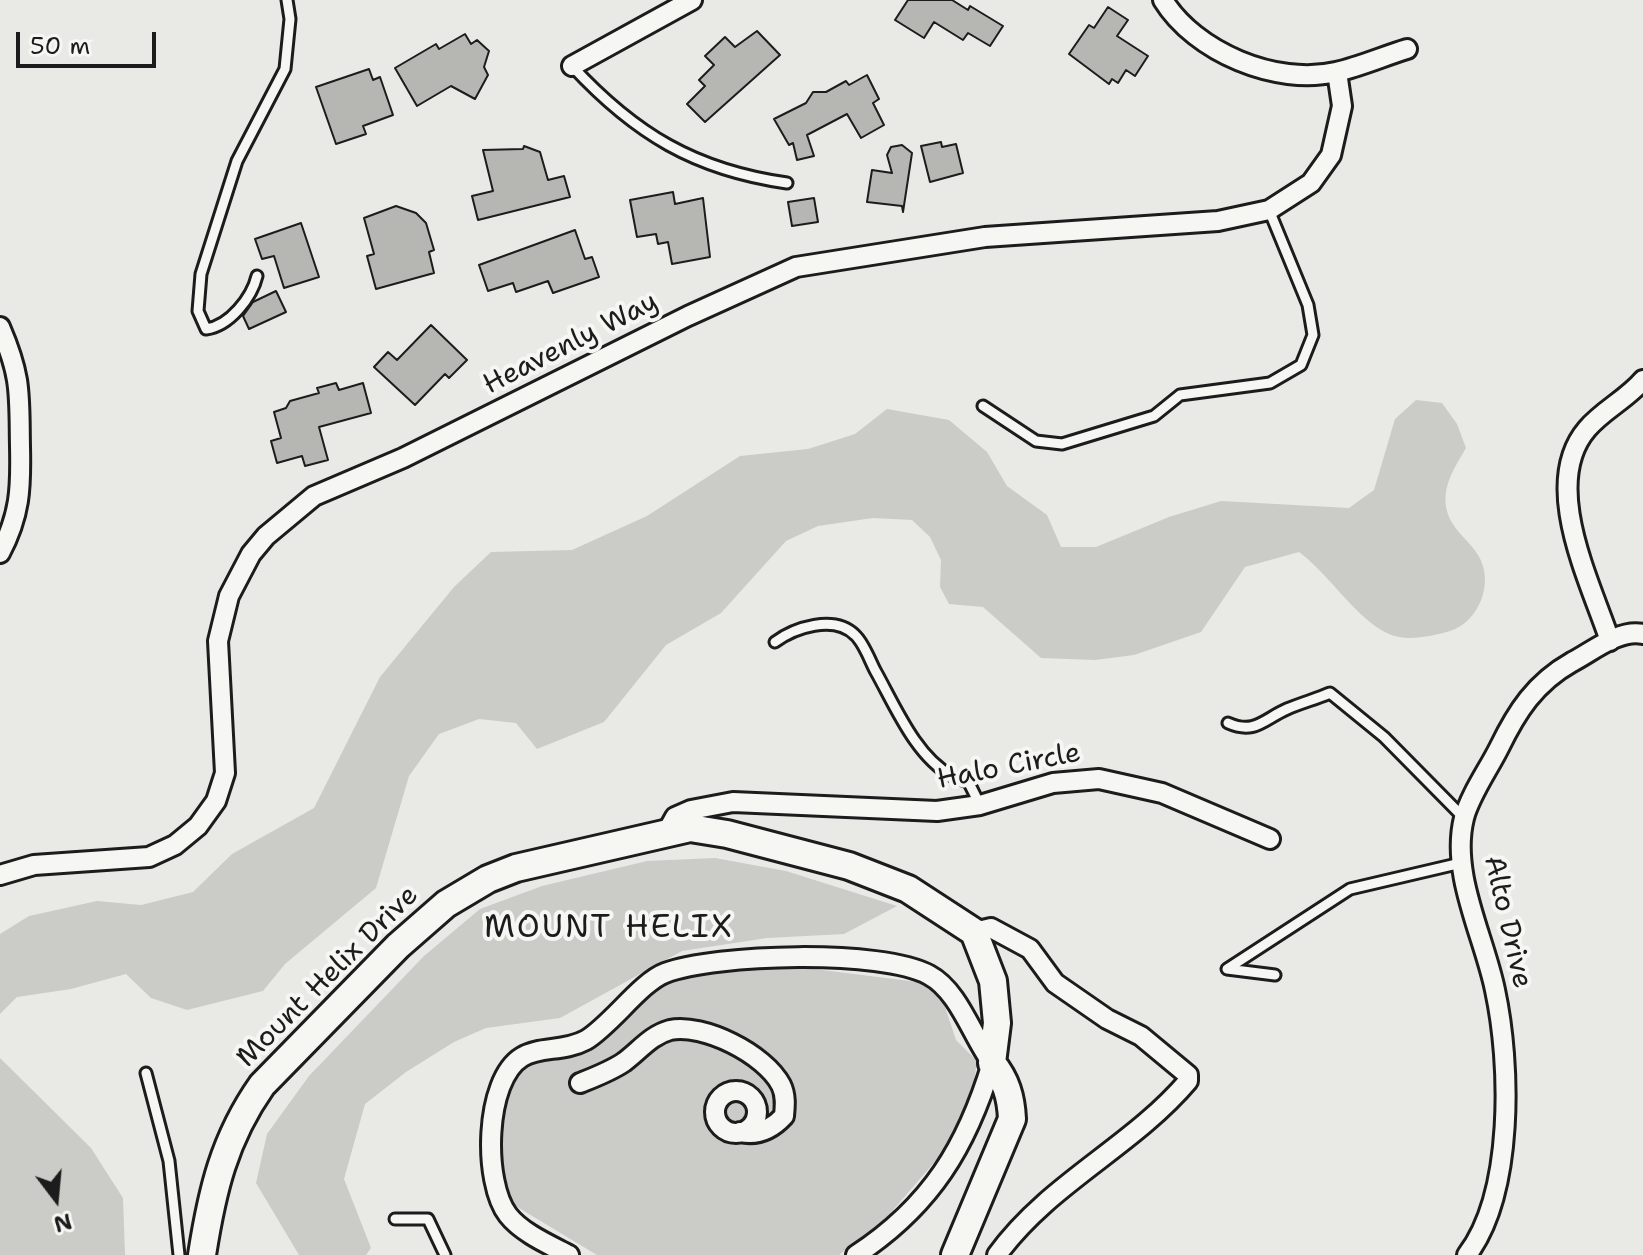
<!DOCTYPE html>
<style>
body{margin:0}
#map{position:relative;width:1643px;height:1255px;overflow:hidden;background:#e9e9e5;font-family:"Shantell Sans",sans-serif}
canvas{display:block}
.north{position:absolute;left:16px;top:1159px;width:80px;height:80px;-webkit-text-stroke:6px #f6f6f2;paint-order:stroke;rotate:164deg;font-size:22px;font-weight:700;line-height:32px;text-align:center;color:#1c1c1c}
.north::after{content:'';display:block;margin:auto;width:28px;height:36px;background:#1c1c1c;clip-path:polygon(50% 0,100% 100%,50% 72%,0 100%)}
.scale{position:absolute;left:16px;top:32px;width:140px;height:36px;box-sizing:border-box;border:4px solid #1c1c1c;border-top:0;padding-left:10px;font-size:24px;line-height:28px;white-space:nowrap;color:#1c1c1c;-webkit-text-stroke:6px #f6f6f2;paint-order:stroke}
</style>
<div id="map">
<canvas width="1643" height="1255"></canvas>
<div class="north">N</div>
<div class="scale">50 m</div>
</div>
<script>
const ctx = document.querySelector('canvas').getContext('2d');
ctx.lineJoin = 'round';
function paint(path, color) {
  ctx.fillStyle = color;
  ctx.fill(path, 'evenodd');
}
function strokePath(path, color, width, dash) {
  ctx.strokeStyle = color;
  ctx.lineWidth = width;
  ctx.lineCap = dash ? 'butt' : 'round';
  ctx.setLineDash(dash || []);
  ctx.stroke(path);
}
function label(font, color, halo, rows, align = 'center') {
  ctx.font = font + ' "Shantell Sans",sans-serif';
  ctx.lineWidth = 8;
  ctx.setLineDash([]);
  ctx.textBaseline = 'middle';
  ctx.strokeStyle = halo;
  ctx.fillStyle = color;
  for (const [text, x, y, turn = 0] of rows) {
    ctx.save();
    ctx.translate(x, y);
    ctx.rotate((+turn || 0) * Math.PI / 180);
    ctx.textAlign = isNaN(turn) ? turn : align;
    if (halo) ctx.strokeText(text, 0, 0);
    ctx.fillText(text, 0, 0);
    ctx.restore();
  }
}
paint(new Path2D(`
 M1416,400L1442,403L1457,424L1466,448C1455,467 1441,487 1447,511C1452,530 1469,540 1478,555C1495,582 1479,622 1450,631C1433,636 1406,642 1389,634C1357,620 1330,575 1299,552L1245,567L1201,632L1134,655L1095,660L1041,658L983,607L949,604L940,587L941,560L930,537L912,520L873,518L818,526L786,541L721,613L666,645L604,722L537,749L516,723L479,719L439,734L409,776L376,888L285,964L263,991L187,1010L151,998L126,974L71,989L17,997L0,1014V934L29,916L97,901L141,905L193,892L232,854L314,808L380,677L454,587L491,552L572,550L647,516L740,456L808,449L855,434L887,409L949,420L987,452L1007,486L1047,515L1061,547H1096L1169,517L1221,501L1349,508L1374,490L1395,419Z
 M715,858L786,871L897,906L844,934L767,938L682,951L560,1018L486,1028L454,1042L406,1072L365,1104L344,1179L371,1248L366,1255H299L256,1183L267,1134L309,1076L424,956L480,909L542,886L647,861Z
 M790,966L926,983L943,1001L956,1040L977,1061L971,1106L951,1143L887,1217L839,1255H597L509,1202C499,1170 494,1082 530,1065C547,1056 570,1055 587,1044C616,1026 639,995 669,980C701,964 755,967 790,966Z
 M0,1058L91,1148L123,1198L125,1255H0Z`), '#cbcbc7');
const building = new Path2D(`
 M908,0H952L968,10L970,6L1003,26L990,46L968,33L963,40L934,22L924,38L895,20Z
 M1108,7L1128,20L1117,36L1148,56L1135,76L1126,70L1118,83L1112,79L1109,84L1069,54L1089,25L1094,28Z
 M757,31L780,55L705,122L687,104L705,86L699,80L714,65L705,56L725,37L735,47Z
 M465,34L471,44L477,40L489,51L484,67L488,75L475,99L451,86L417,106L395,68L436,44L439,49Z
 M369,69L373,80L380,77L393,115L363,126L366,134L336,144L316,87Z
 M867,75L879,99L873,103L884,125L861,138L847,114L807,135L814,156L797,160L793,143L789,145L774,119L806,103L813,92H826L846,81L849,85Z
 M941,142L942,147L956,144L963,173L930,182L921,146Z
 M902,145L912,153L903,212L902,206L867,202L872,170L892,173L887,155L891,147Z
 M524,146L540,152L548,180L564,176L570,197L478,220L472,196L493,191L483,150L523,149Z
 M673,192L675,204L703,198L710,257L672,264L668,242L658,244L656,234L637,237L630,200Z
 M814,198L818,222L792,226L788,202Z
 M396,206L416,213L426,223L434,250L429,252L434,273L376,289L367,256L374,254L364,218Z
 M301,223L319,277L284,288L274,256L262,259L255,239Z
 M575,230L585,259L592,257L599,277L553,293L548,281L516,292L513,283L488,291L479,265Z
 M276,291L286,312L249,329L243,316L253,302Z
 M431,325L467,360L449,378L445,374L415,405L374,367L388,352L397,360Z
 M336,383L339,390L363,383L371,413L319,427L328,460L305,466L302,456L277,463L271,441L281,438L274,412L286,408L290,401L319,393L317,388Z`);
paint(building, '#b6b6b3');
strokePath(building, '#1c1c1c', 2);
const lane = new Path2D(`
 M572,66C635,134 695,170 787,183
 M257,276C252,297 230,326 206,329L198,311L201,274L237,161L285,69L290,19L287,0
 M983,406L1036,441L1062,444L1154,416L1180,395L1270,383L1301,365L1313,335L1308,305L1269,210
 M775,642C794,628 834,614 855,635C864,643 870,661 876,672C895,706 916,757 952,776C957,779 964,780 969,783L980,805
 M1228,723C1255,735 1264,719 1287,709C1301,703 1316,699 1330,693L1384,737L1464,818
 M1275,975L1227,969L1350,889L1461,863
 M146,1073L169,1161L179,1255
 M395,1219H428L445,1255`);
const street = new Path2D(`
 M1163,0C1195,52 1276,86 1336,72C1359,67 1384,56 1407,49
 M572,66L692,0
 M0,327C22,378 19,394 20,447C21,489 20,515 0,553
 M1610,641C1590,581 1540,484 1587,429C1603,410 1627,399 1643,380
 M665,835L675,817L691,810L733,802L937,811L980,805L1053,783L1099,779L1162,793L1270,839
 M0,875L34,865L149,857L175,845L198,826L216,801L225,773L218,641L229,596L251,554L266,536L314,496L403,458L688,316L796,267L985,237L1218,221L1269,210L1311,183L1331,155L1342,106L1337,72
 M974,932L991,928L1030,949L1055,983L1107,1019L1141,1036L1188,1075V1081C1132,1147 1048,1184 997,1255
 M580,1083C595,1077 611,1071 624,1062C639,1051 651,1035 670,1030C703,1023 765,1054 781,1085C786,1095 785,1106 784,1116C772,1129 758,1136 740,1132
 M715 1112a21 21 0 1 1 42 0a21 21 0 1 1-42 0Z
 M569,1255C550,1245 522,1233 508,1215C483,1183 484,1080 522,1057C540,1046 564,1052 586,1040C611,1025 641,982 665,973C715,954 882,949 929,975C959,991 972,1036 992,1063C967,1146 931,1206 856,1255
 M1467,1255C1514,1193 1511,1064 1495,990C1484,936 1450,874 1464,818C1470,795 1488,770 1499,748C1517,711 1535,683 1572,662C1593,651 1619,629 1643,634`);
const secondary = new Path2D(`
 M202,1255C212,1191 224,1139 262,1085L398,946L446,904L488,879L516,868L690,828L727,834L849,866L908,889L974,932L993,981L997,1023L992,1063C1006,1080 1011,1097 1012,1119L955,1255`);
strokePath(lane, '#1c1c1c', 15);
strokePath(street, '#1c1c1c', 24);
strokePath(secondary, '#1c1c1c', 32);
strokePath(lane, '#f6f6f2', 9);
strokePath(street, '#f6f6f2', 18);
strokePath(secondary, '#f6f6f2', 26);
label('28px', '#1c1c1c', '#f6f6f2', [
 ["Heavenly Way",571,344,-27],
 ["Halo Circle",1009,767,-11],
 ["Alto Drive",1507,922,77],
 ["Mount Helix Drive",328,977,-45]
]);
ctx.letterSpacing = '2px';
label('32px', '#1c1c1c', '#f6f6f2', [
 ["MOUNT HELIX",609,929]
]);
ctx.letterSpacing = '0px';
</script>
